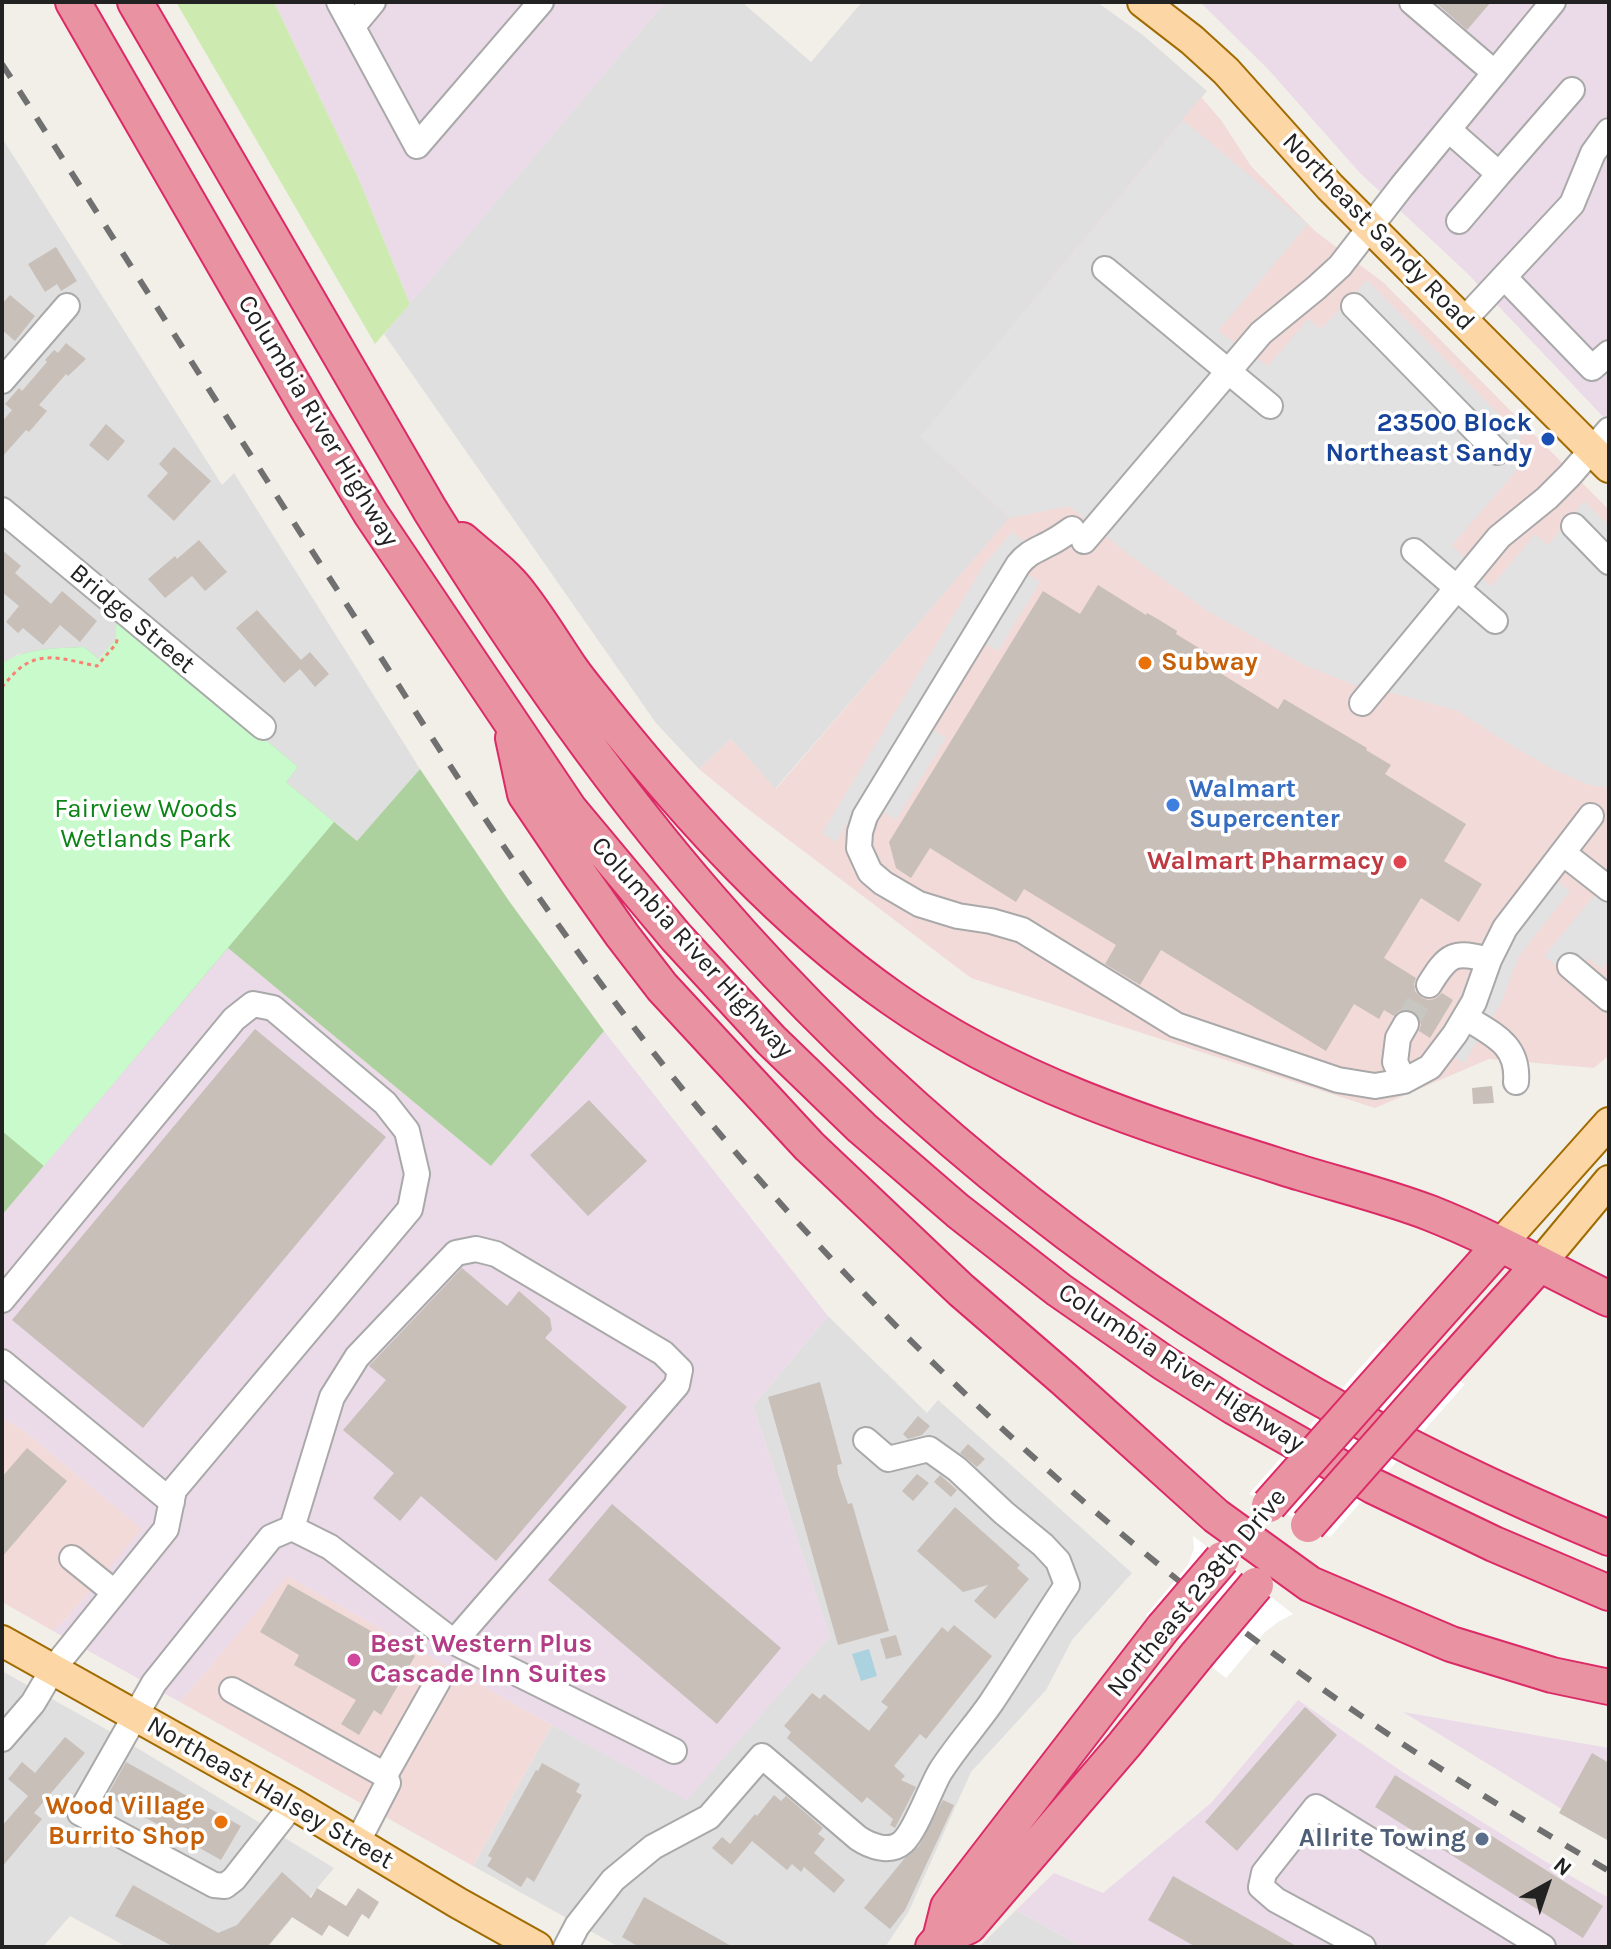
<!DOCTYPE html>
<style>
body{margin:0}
#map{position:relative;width:1611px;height:1949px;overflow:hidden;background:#f2efe9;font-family:Karla,sans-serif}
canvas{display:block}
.frame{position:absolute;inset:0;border:4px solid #222;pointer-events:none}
.north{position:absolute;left:1507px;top:1845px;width:80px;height:80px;-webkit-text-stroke:6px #fff;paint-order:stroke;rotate:40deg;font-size:22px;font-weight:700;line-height:32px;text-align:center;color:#222}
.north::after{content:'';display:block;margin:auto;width:28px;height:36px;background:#222;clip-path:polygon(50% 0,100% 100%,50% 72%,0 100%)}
</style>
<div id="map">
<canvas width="1611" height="1949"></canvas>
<div class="frame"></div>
<div class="north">N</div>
</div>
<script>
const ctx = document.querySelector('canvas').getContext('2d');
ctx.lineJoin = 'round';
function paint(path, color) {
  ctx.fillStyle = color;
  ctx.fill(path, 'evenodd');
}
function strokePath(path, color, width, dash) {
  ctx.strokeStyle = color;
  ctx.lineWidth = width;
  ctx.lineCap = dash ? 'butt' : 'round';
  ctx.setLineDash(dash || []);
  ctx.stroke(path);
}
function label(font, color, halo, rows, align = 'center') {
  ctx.font = font + ' Karla,sans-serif';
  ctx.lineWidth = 7;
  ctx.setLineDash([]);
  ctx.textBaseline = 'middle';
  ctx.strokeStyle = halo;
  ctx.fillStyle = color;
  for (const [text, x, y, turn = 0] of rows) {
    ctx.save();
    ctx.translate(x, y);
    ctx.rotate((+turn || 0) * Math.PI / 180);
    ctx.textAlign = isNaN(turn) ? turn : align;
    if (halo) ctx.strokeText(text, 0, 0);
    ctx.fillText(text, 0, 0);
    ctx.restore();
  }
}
paint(new Path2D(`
 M665,2H742L811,62L862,2H1097L1144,36L1207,91L921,437L1010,518L775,789L731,739L699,769L656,723L384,334Z
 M2,138L222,485L234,473L420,769L357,841L286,782L297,767L117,616L115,640L98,659L19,654L2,663Z
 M828,1316L927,1413L938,1400L1132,1573L1072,1640L1046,1690L971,1772L908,1913L885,1947H619L473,1866L552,1725L687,1799L830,1636L753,1406Z
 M2,1671L111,1732L334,1868L268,1947H127L70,1916L43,1947H2Z
 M1016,1910L1083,1947H979Z`), '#e0dfdf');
paint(new Path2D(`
 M1201,97L1221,120L1251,166L1315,231L1384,283L1609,510V1055L1594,1068L1489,1059L1375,1108L971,978L744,806L699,769L731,739L776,789L1009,518L920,437Z
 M2,1418L23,1430L143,1529L69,1616L53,1631L2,1602Z
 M286,1575L552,1725L473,1866L180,1702Z`), '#f2dad9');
paint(new Path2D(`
 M274,2H665L410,304L357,175Z
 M1200,2H1609V423L1468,274L1360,173L1268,69Z
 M228,948L491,1166L604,1031L828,1316L753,1406L830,1636L687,1800L552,1725L287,1576L180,1702L53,1631L69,1616L142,1529L23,1430L2,1418V1214Z
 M1298,1700L1404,1773L1543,1860L1609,1898V1947H1083L1016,1910L1054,1873L1103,1893L1211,1803Z
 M1403,1712L1609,1748V1838Z`), '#ebdbe8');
paint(new Path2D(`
 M176,2H274L357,175L410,304L375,344Z`), '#cdebb0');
paint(new Path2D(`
 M117,615L298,767L286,782L357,841L420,769L509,901L604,1031L491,1166L228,948L2,1215V663C33,647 50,649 84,647L99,659L115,640Z`), '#add19e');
paint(new Path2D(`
 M117,615L298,767L286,782L334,822L44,1166L2,1131V663C33,647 50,649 84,647L99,659L115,640Z`), '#c8facc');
paint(new Path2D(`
 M1183,120L1308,224L1218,331L1268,366L1308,319L1321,329L1367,280L1522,438L1511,448L1524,462L1452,545L1491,587L1535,534L1548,545L1584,501L1609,526V788L1589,785L1551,768L1509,744L1458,711L1400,695L1357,686L1304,665L1206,610L1128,554L1069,506L1010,518L920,437Z
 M1012,532L1025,542L1008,563L1040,582L998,651L984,643L932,729L946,738L896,820L862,799L836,842L822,833L984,565Z
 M1538,866L1570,891L1519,956L1501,1003L1464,1063L1432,1043L1458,1002L1485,937Z
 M1609,878V960L1602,969L1589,958L1572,979L1544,956Z`), '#e2e2e2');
paint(new Path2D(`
 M869,1649L877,1676L861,1681L852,1654Z`), '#aad3df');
paint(new Path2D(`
 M1383,1342L1465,1384L1330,1537L1249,1494Z
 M1193,1536L1293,1614L1278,1622L1265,1632L1226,1678L1146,1615L1188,1565L1194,1549Z`), '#fff');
paint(new Path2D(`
 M1435,2H1491L1467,30Z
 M56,247L77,281L61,291L57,284L45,292L28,264Z
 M10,295L35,316L15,341L2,330V304Z
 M66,343L86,359L68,376L66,374L39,405L47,411L29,432L26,430L2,457V422L12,410L5,404L19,388L22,391L47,362L45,360L54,350L58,353Z
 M106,424L125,441L108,461L89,445Z
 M174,447L211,481L174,521L147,496L168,473L159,464Z
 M199,540L227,572L205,591L192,576L165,598L148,579L175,556L177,559Z
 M2,550L21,566L15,573L51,604L62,591L97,621L80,642L60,625L43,645L23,628L18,633L6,622L19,606L2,592Z
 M1098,585L1146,615L1147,613L1161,621L1177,631L1176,634L1222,662L1217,671L1278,709L1284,699L1367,748L1366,750L1391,765L1385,774L1466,824L1444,861L1482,884L1459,922L1421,898L1384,958L1416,978L1414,984L1415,991L1422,998L1428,1000L1435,999L1442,993L1453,1000L1430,1038L1419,1031L1421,1025L1419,1017L1413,1011L1405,1009L1399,1011L1394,1016L1384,1010L1379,1019L1354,1004L1326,1051L1161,950L1140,985L1105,964L1116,945L1024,889L1016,902L930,848L911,878L896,868L889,842L1043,591L1080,614Z
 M257,610L301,660L310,652L329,674L315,687L300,669L284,683L236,628Z
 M255,1029L386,1137L143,1428L12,1320Z
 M1492,1086L1494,1103L1473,1104L1472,1088Z
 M589,1100L647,1161L588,1216L530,1155Z
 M462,1268L507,1306L519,1291L550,1318L552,1330L545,1338L627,1407L496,1561L421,1496L400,1521L373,1498L394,1473L343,1430L386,1380L369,1366Z
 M820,1382L842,1464L837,1465L838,1474L848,1504L852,1503L889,1631L838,1645L768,1397Z
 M918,1416L930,1426L922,1435L908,1439L903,1434Z
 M968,1444L985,1459L977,1467L960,1453Z
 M27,1448L67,1481L2,1557V1477Z
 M917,1474L929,1483L913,1501L902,1491Z
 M940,1475L957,1490L951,1497L934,1482Z
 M612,1504L781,1648L717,1724L548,1580Z
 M955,1507L1020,1565L1017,1568L1029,1579L995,1619L974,1601L988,1585L963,1592L917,1551Z
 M288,1584L415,1656L381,1715L374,1710L359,1735L341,1724L356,1700L294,1665L299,1655L260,1632Z
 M954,1625L992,1656L926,1739L920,1734L894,1766L905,1776L901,1780L916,1787L895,1828L890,1825L893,1819L867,1797L862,1803L787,1738L791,1732L784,1726L812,1693L820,1699L824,1694L869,1731L888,1707L881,1702L942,1627L948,1632Z
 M896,1635L902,1655L886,1659L880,1639Z
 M1305,1707L1337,1735L1237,1851L1205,1822Z
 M65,1737L85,1753L34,1813L42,1819L2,1867V1826L28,1796L8,1779L22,1762L35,1773Z
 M1592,1753L1609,1763V1841L1559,1813Z
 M126,1762L241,1826L221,1860L107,1796Z
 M542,1763L580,1784L576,1792L582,1795L534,1882L527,1877L521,1887L487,1866L492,1858L488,1856L536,1770L538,1771Z
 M1395,1775L1603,1906L1583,1938L1375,1807Z
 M774,1795L781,1801L786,1796L823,1828L818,1834L825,1839L814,1853L845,1880L834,1893L804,1867L801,1872L792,1864L787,1870L752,1841L732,1865L712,1848L722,1837L730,1844L755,1814L757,1816Z
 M943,1800L954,1805L905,1910L890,1929L864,1908L904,1859L919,1846Z
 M282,1872L311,1898L317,1888L346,1906L358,1888L379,1902L369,1919L362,1914L348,1937L329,1925L322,1936L292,1917L267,1947H174L115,1916L133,1885L218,1933L237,1925Z
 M1173,1876L1298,1947H1196L1148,1920Z
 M644,1897L733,1947H639L622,1937Z`), '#c7bfb8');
strokePath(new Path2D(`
 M1406,1024L1429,985`), '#c8c6c1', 24, [24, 12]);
const minor = new Path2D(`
 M339,2L417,146L541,2
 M1412,2L1495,73
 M353,26L373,2
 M1449,130L1499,174L1572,90
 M1459,221L1499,174
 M1105,269L1270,406
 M1504,277L1592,368L1609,353
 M1354,306L1497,452
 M1463,321L1572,204L1593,153L1609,131
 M2,381L67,306
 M2,510L263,727
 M1574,526L1609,562
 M1072,529C1065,534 1058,539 1050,543C1037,550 1027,553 1018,565L865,816L860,832L859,848L870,872L883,883L919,904L958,916L991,921L1022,930L1176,1025L1338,1080L1375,1086L1404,1081L1430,1067L1455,1034L1474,1002L1489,960L1505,928L1591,816
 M1084,541L1261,333L1316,288L1340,266L1402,186L1553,2
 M1414,551L1495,621
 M1362,703L1499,537L1547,498L1570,475L1609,430
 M1563,853L1609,889
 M1570,966L1609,999
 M1429,985C1448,954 1454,950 1489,960
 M1465,1017C1493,1035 1519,1044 1516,1082
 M1404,1081L1395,1062L1398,1038L1406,1024
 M2,1300L234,1019L253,1004L273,1008L385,1103L407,1131L417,1174L410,1209L174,1490L166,1529L53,1669L33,1703L2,1739
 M2,1362L172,1502
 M292,1528L332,1397L357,1357L456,1253L476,1249L496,1254L663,1353L680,1370L677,1385L454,1642
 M72,1558L114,1592
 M232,1690L385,1775L388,1783L357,1843
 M385,1775L438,1681
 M293,1804L234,1879L225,1886L214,1885L80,1813L154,1683L271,1537L292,1528L330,1547L454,1642L674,1751
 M566,1947L577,1926L613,1880L653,1847L709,1817L762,1756L858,1838C870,1846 890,1854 903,1842C916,1830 930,1789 940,1772C955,1748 975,1726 991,1703C1017,1664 1041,1624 1067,1585L1058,1561L1043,1545L1004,1513L957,1469L929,1449L888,1459L866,1440
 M1363,1947L1276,1900L1261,1887L1264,1873L1316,1807L1543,1947`);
const major = new Path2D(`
 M1143,2L1192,40L1226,71L1330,187L1609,467
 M1500,1245L1609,1123
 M1539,1265L1609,1181
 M2,1641L293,1804L458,1903L537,1947`);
const highway = new Path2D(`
 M73,2L307,408L371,514L570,810L676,937L771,1040L862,1128L958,1211L1059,1290L1164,1363L1234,1407L1373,1486L1494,1544L1609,1593
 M135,2L430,510C514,646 605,778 710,899C880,1096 1087,1266 1314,1395C1409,1449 1508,1496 1609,1538
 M462,540C481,557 504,573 519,593C538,617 554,644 571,669C582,685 595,699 606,714C690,818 782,921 892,998C1017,1086 1158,1128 1301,1173C1344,1186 1388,1197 1430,1213C1491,1237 1550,1270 1609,1299
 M513,738L525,794L579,874L622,935L662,987L809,1146L961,1290L1064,1379L1216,1516L1310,1584L1451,1644L1552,1675L1609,1687
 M1404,1353L1500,1245
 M1443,1372L1539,1265
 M940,1939L948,1907L1163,1628
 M933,1947L940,1939L969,1926L1124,1745L1197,1655`);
strokePath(minor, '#a9a9a9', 28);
strokePath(major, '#a06b00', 34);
strokePath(highway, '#dc2a67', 38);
strokePath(new Path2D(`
 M2,687C9,679 17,669 26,664C48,651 74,662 97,666L116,644L118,636`), '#fa8072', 3, [4, 4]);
strokePath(minor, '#fff', 24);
strokePath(major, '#fcd6a4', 30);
strokePath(highway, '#e892a2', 34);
strokePath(new Path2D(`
 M2,64C91,202 178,341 266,479C312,552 360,624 406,697C496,839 591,978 698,1108C894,1343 1125,1557 1379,1728C1454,1779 1531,1825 1609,1871`), '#707070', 6, [16, 16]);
const highwayBridge = new Path2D(`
 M1269,1505L1404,1353
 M1308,1525L1443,1372
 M1163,1628L1222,1559
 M1197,1655L1256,1585`);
strokePath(highwayBridge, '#dc2a67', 38, []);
strokePath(highwayBridge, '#e892a2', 34);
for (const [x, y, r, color] of [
 [1548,439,8,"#1a4fb4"],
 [1145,663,8,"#e8710a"],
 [1173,805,8,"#3f7fe0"],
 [1400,862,8,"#e0444e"],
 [354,1660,8,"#d1479c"],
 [221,1822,8,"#e8710a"],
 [1482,1839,8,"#5c6f8a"]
]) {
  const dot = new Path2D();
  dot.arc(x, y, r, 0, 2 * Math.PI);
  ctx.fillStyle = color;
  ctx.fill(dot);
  strokePath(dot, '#fff', 3);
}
label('26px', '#222', '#fff', [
 ["Northeast Sandy Road",1378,232,46],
 ["Columbia River Highway",318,421,59],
 ["Bridge Street",132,619,40],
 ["Columbia River Highway",692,948,48],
 ["Columbia River Highway",1181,1368,33],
 ["Northeast 238th Drive",1197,1593,-50],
 ["Northeast Halsey Street",270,1793,30]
]);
label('bold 26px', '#164399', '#fff', [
 ["23500 Block",1532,424],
 ["Northeast Sandy",1532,454]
], 'right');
label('bold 26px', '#c56008', '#fff', [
 ["Subway",1161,663],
 ["Wood Village",205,1807,"right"],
 ["Burrito Shop",205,1837,"right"]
], 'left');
label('bold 26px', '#366cbe', '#fff', [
 ["Walmart",1189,790],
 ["Supercenter",1189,820]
], 'left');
label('26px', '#0c8416', '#fff', [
 ["Fairview Woods",146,810],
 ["Wetlands Park",146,840]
]);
label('bold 26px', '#be3a42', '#fff', [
 ["Walmart Pharmacy",1384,862]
], 'right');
label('bold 26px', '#b23c85', '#fff', [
 ["Best Western Plus",370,1645],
 ["Cascade Inn Suites",370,1675]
], 'left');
label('bold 26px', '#4e5e75', '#fff', [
 ["Allrite Towing",1466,1839]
], 'right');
</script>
